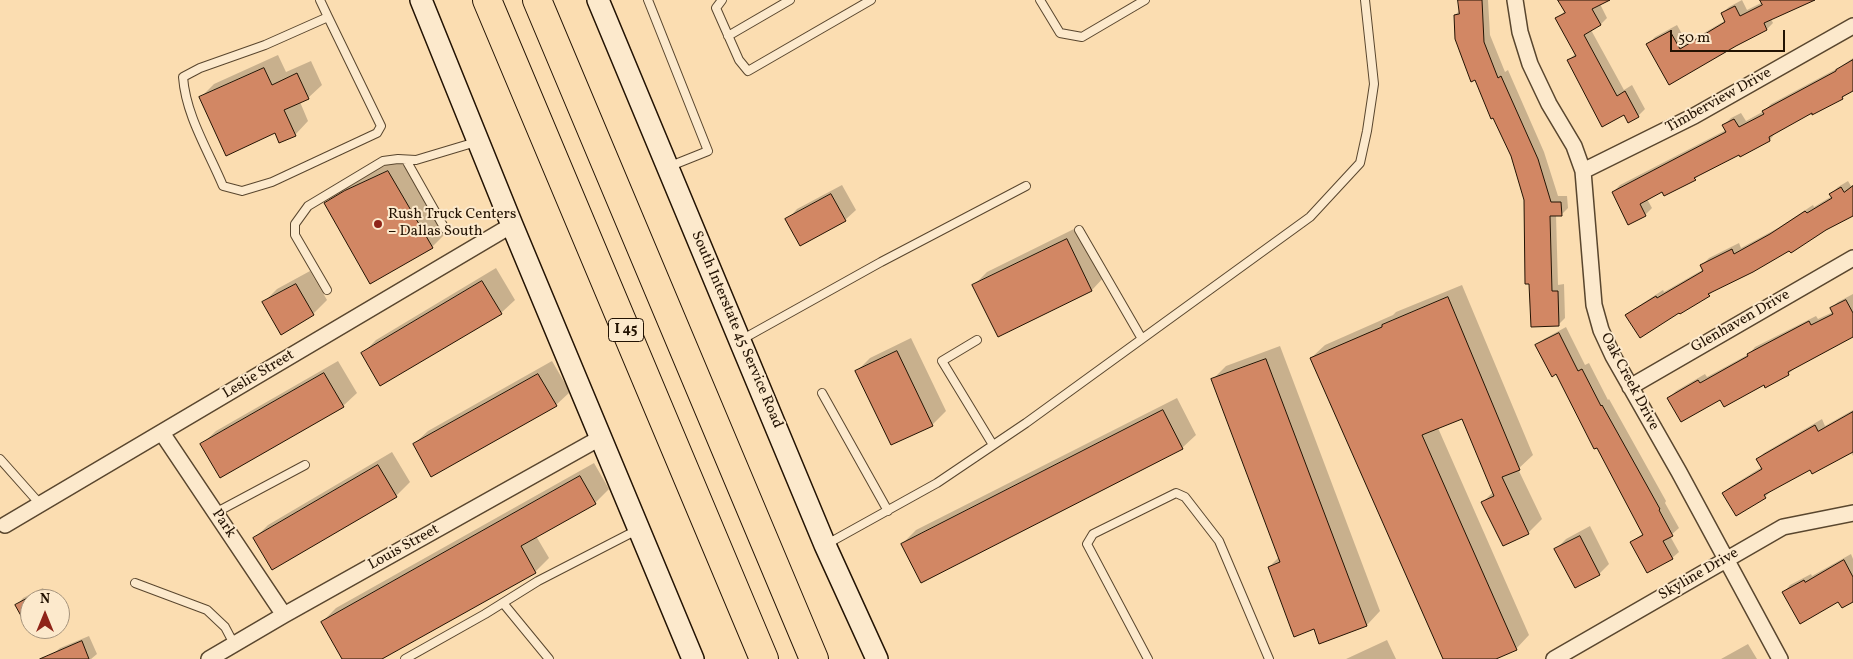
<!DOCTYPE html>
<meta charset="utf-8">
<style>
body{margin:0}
#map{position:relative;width:1853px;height:659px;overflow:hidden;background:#fbddb1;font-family:Vollkorn,serif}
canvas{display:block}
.north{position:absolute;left:20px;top:589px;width:50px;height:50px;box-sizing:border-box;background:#fce9cc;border:1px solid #a5937c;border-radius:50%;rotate:0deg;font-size:14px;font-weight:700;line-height:20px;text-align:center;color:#231303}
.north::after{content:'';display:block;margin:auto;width:18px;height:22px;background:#8f2418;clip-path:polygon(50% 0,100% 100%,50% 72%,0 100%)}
.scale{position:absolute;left:1670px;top:30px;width:115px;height:22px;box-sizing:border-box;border:2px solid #231303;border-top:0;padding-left:6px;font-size:15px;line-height:18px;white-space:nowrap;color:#231303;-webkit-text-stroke:4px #fce9cc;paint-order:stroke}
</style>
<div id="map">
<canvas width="1853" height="659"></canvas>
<div class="north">N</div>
<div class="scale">50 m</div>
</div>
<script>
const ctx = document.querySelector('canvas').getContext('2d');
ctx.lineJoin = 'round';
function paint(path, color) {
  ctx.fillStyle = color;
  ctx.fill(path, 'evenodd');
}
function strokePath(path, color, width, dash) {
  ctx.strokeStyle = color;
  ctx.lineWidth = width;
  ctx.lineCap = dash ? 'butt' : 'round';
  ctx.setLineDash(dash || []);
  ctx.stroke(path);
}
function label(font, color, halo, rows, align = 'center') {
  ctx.font = font + ' Vollkorn,serif';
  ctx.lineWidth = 4;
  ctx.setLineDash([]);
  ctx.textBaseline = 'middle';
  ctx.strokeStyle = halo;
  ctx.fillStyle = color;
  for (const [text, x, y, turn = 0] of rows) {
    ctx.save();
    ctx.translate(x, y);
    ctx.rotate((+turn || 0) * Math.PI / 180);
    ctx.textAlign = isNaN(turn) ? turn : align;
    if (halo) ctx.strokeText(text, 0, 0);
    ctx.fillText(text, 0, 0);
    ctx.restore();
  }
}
paint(new Path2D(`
 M1460,0H1488L1490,35L1505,72L1508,70L1544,152L1558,196H1567L1568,208L1561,215H1556L1558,285L1564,284L1565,318L1559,324L1512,156L1455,15L1460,10Z
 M1559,0H1601L1599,2L1607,18L1601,24L1591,30L1624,90L1632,85L1645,109L1638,116L1625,113L1568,61L1576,53L1556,19L1565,11Z
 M1742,0L1747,10L1763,2L1762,0H1814L1771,19L1773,23L1767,29L1735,45L1669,83L1648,44L1655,37L1677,25L1687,43L1726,20L1722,13L1729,7Z
 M278,55L286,72L311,61L322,85L308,98L300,102L308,121L295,135L275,132L201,97L214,84Z
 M1853,58V89L1842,98L1812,112L1776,132L1770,140L1701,173L1695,179L1663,191L1647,199L1652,208L1645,215L1613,192L1620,185L1726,130L1724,125L1731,118L1741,113L1746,121L1764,111L1771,104L1840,67Z
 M402,158L446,233L432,247L326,203L339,189L358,178Z
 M1848,181L1851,186L1853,185V214L1716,289L1709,295L1627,315L1634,309L1663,290L1664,292L1704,269L1702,265L1709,258L1739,243L1741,248L1778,228L1813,205L1814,207L1832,196L1831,194L1838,187Z
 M842,185L856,210L845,220H787L797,209Z
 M1080,226L1105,276L1092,290L999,335L974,285L987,272Z
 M496,268L515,300L501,313L362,354L376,340Z
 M310,271L327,300L313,314L281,333L264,302L277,289Z
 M1462,285L1533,455L1518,469L1542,519L1528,533L1483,502L1493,492L1462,417L1438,428L1529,635L1516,649L1493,659H1444L1311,358L1325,345L1393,315L1396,312Z
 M1853,294V336L1795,368L1788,374L1720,399L1669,398L1676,391L1705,374L1707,377L1749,354L1755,347L1816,316L1818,319L1833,312L1831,308L1838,302Z
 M1566,327L1585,365L1589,363L1608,400L1609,399L1666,501L1665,503L1679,528L1670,536L1679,552L1672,558L1631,542L1644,533L1557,373L1537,345L1544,339Z
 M911,338L946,411L932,425L857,371L870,358Z
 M1280,346L1380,611L1367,625L1320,642L1314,628L1269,567L1280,556L1212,380L1226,366Z
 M338,361L357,393L343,406L202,444L216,431Z
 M552,361L570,392L556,405L414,444L428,431Z
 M1177,398L1196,435L1182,448L902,544L916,530Z
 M1853,410V456L1851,452L1811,469L1772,490L1765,497L1723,493L1730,487L1762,467L1757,460L1764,453L1822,419L1825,426Z
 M392,452L410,482L396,496L254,539L268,525Z
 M594,463L609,489L595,503L536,536L549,558L535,572L379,659H343L322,622L336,608Z
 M1590,526L1609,564L1599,574L1556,549L1566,539Z
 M1851,554L1853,559V600H1839L1784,592L1790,585L1811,574L1812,576Z
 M43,588L49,599H30V628L17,605L23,598Z
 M89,636L97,654L91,659H55L53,654L60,648Z
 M1387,640L1396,659H1346Z
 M1748,644L1757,659H1721Z`), '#0003');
const building = new Path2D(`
 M1458,0H1482L1484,42L1498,78L1501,76L1538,159L1551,202H1561L1562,216H1550L1552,291H1558L1559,326L1531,327L1529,284H1525L1524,200L1511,156L1493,118L1491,119L1475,80L1471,82L1455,39L1454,15L1459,14Z
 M1558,0H1610L1592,9L1601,25L1584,35L1617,96L1625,91L1639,117L1628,123L1624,115L1602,127L1567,60L1576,56L1555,18L1565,13Z
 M1760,0H1815L1764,23L1767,30L1736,46L1669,85L1646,44L1670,31L1680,49L1725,22L1721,13L1735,6L1740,16L1762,5Z
 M1853,60V91L1842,97L1843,99L1812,115V113L1769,137L1770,141L1740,157L1739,155L1694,178L1696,180L1664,196L1662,192L1640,204L1646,216L1628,225L1612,192L1726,132L1722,125L1734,119L1739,127L1764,114L1762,111L1836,71V70Z
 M264,68L272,85L297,73L309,99L284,110L296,136L279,143L275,133L226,156L199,97Z
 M388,171L433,248L370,284L324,203L344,191Z
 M1853,186V216L1826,230L1791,253L1789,251L1753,272L1708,294L1710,296L1680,314L1679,313L1640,338L1625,315L1656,296L1657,298L1703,271L1700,265L1732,249L1734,254L1770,234L1805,211L1807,213L1832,198L1829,194L1841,187L1844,192Z
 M831,194L846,221L800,246L785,219Z
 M1067,239L1092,291L998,337L972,285Z
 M482,281L502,314L380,386L361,353Z
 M296,284L314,315L281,335L262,302Z
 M1448,297L1520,470L1502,477L1529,534L1503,546L1481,502L1494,496L1462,419L1422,435L1517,650L1496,659H1443L1310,358L1382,327V325Z
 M1846,300L1853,313V337L1788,372L1789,375L1765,388L1764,385L1724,407L1720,400L1681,422L1667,398L1698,380L1700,383L1748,356L1747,354L1809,321L1811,325L1833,314L1830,308Z
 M1559,333L1578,371L1582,369L1601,406L1602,405L1660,509L1659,510L1673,536L1663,541L1673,559L1647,573L1630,542L1643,535L1597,448L1594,449L1556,374L1552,377L1535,345Z
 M897,351L933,426L891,445L855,371Z
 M1266,359L1367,626L1319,644L1314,629L1294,637L1268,567L1280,562L1211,379Z
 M324,373L344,407L220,478L200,444Z
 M538,374L557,406L431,477L413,444Z
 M1163,410L1183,449L921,583L901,544Z
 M1853,412V452L1812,474L1810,470L1764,495L1766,498L1736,516L1722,493L1762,469L1756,459L1815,425L1818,431Z
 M378,465L397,497L272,570L253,538Z
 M580,476L596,504L521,546L536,573L382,659H342L321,622Z
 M1580,536L1600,575L1575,588L1554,549Z
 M1844,560L1853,577V602L1842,608L1838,602L1800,624L1782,592L1804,580L1805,582Z
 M30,597V632L15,605Z
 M82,641L89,659H40Z`);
paint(building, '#d28764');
strokePath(building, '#231303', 1);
const lane = new Path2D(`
 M320,0L328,17L381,126L377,133L272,182L242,191L223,186C208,150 186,116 183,77L200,68L265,45L328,17
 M648,0L708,151L668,167
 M722,0L716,8L739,60L748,71L871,0
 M1040,0L1060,33L1082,37L1145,0
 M728,36L790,0
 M406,160L445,229
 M1079,230L1142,339
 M327,290L295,235V224L308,206L383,161L398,159L416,160L476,142
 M741,340L881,262L1026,186
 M977,340L942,361L993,445
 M822,393L888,511
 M0,459L40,504
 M215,513L305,465
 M827,544L937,483L1026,423L1310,217L1360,163L1367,131L1374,84L1365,0
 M135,583L207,610L225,627L234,644
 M503,603L549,659
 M405,659L485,614L538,581L637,530
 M1148,659L1087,544L1093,534L1176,493L1185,497L1219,541L1269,659`);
const street = new Path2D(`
 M1515,0L1520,32L1530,64L1549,104L1574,146L1583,171L1594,305L1601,330L1613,356L1679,472L1780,659
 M1583,171L1694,116L1853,26
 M1630,387L1853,258
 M162,433L284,615
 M5,525L512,225
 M209,659L284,615L600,438
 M1554,659L1783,527L1853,513`);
const secondary = new Path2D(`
 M421,0L512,225L693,659
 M598,0L825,545L877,659`);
const highway = new Path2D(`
 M487,0L764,659
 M537,0L814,659`);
strokePath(lane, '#59462e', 10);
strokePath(street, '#59462e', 18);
strokePath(secondary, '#231303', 24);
strokePath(highway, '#231303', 30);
strokePath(lane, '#fce9cc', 8);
strokePath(street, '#fce9cc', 15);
strokePath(secondary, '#fce9cc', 21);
strokePath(highway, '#fbddb1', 28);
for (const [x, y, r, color] of [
 [378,224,5,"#8f2418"]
]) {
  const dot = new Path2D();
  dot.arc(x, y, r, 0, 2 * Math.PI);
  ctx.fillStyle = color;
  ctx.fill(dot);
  strokePath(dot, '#fce9cc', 2);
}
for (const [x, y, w] of [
 [626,330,35]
]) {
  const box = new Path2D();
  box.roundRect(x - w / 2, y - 11.5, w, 23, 4);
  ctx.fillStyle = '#fce9cc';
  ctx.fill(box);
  strokePath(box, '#231303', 1);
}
label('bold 14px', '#231303', null, [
 ["I 45",626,330]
]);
label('15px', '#231303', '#fce9cc', [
 ["Timberview Drive",1719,101,-29],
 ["Glenhaven Drive",1741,322,-30],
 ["South Interstate 45 Service Road",736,330,67],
 ["Leslie Street",259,375,-31],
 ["Oak Creek Drive",1629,382,62],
 ["Park",223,524,56],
 ["Louis Street",404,548,-29],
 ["Skyline Drive",1699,575,-30]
]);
label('15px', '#231303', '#fce9cc', [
 ["Rush Truck Centers",388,215],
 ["– Dallas South",388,232]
], 'left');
</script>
